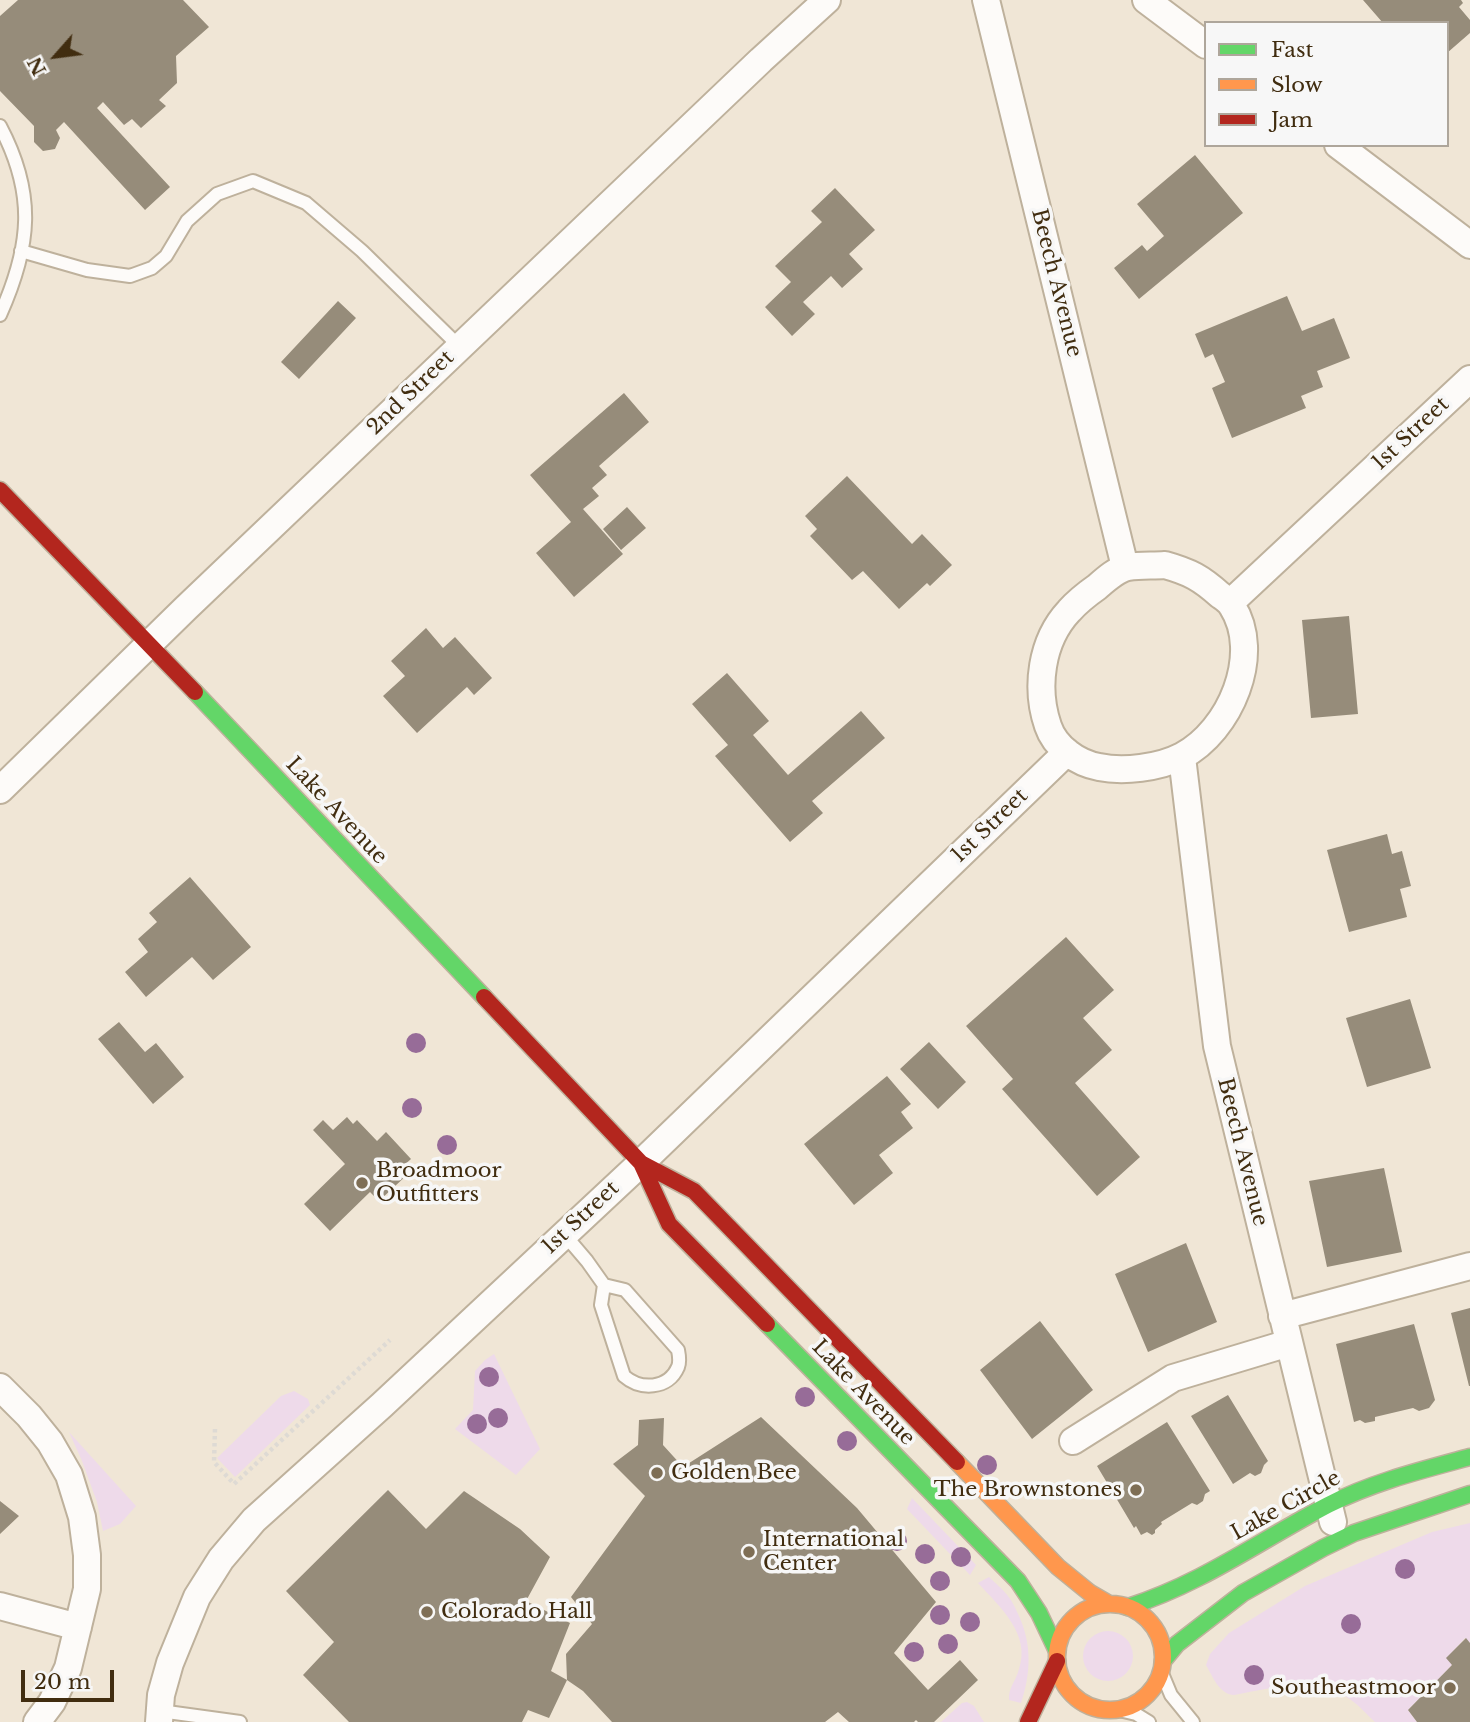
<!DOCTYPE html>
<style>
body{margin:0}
#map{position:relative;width:1470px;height:1722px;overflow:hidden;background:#f0e6d6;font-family:"Libre Baskerville",serif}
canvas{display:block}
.legend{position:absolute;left:1204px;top:21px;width:245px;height:126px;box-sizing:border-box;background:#f7f7f7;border:2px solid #aea69b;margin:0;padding:9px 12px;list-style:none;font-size:21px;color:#412d10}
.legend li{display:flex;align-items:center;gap:14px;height:35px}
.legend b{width:35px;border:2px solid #aea69b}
.north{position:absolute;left:21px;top:21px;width:70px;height:70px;-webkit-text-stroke:5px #f7f7f7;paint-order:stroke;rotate:242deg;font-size:19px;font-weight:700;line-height:28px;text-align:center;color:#412d10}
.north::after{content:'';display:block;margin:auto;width:24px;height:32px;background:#412d10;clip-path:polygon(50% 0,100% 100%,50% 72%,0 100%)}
.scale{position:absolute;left:21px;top:1670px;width:93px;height:32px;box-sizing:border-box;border:4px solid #412d10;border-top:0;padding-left:9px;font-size:21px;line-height:24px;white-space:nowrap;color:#412d10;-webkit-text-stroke:5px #f7f7f7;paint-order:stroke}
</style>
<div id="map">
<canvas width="1470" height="1722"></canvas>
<ul class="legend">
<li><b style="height:9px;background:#63d668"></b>Fast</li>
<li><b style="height:9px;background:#ff974d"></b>Slow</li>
<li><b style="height:9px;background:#b3261e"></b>Jam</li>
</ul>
<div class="north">N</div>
<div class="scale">20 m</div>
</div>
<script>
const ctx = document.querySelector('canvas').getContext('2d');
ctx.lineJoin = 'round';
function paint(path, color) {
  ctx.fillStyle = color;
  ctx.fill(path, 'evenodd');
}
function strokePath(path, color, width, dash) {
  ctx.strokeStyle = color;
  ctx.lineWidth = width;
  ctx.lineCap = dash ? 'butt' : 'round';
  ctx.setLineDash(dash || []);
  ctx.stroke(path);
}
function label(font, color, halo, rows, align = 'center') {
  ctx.font = font + ' "Libre Baskerville",serif';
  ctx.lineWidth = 7;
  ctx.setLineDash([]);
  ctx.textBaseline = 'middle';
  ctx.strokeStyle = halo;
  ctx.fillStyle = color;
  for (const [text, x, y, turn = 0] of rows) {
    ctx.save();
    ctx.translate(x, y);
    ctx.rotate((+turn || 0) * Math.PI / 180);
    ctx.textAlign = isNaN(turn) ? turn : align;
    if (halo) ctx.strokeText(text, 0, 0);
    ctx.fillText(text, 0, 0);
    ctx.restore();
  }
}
paint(new Path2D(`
 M494,1354L540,1449L516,1475L455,1429L473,1410L475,1371L485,1360Z
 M294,1391L308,1399L310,1405L235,1477L217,1458L281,1396Z
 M69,1432L136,1506L120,1524L103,1531L97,1502L82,1461Z
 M912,1498L976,1565L970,1575L907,1509Z
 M1470,1523V1643L1465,1638L1447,1658L1452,1665L1408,1710L1417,1722H1375C1367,1715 1360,1706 1351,1700C1317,1675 1272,1688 1234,1695C1219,1694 1213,1677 1206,1665L1210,1654L1229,1633L1305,1586L1432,1532Z
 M989,1577C995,1583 1003,1589 1008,1596C1013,1602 1016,1610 1019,1616C1032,1645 1031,1673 1021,1703L1009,1700C1008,1688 1016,1681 1019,1669C1031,1634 1000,1607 978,1583Z
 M1083 1656a25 25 0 1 1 50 0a25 25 0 1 1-50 0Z
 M967,1702L974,1706L984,1722H941L962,1703Z`), '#eedaea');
paint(new Path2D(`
 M18,0H183L209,27L176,56L177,83L159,100L166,106L141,128L132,119L124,125L103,102L97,108L170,187L145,210L64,122L56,130L60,138L55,149L43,151L34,142V126L0,91V16Z
 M1363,0H1461L1463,3L1459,7L1470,20V33L1447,53V23H1383Z
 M1195,155L1243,213L1139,299L1114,268L1142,245L1147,251L1164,236L1137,204Z
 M835,188L875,230L849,254L863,269L842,288L831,276L803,302L815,314L792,336L765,307L791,282L775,266L822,222L811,211Z
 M1287,296L1302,331L1334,318L1350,358L1317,371L1323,387L1301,396L1306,408L1232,438L1212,388L1225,382L1213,354L1205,358L1195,334Z
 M338,301L356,318L299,379L281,362Z
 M624,393L649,422L599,466L607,475L592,488L599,496L583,509L623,554L574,597L536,553L571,522L530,475Z
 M847,476L912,544L922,534L952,565L930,586L927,583L899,609L863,571L852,580L810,536L817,529L805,516Z
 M627,507L646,528L621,550L603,529Z
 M1349,616L1358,714L1311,718L1302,620Z
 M426,628L443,648L455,637L492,678L474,695L467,687L417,733L383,696L405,676L391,661Z
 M727,673L769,721L753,735L788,775L861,711L885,738L812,801L823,813L790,842L715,756L728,745L692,704Z
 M1387,834L1392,854L1402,851L1411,886L1400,889L1407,917L1349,932L1327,850Z
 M190,877L251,947L213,980L192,957L146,997L125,972L148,952L138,939L157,922L149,913Z
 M1066,937L1114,990L1083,1018L1112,1050L1075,1083L1140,1157L1097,1196L1002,1089L1013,1079L966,1026Z
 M1410,999L1431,1068L1367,1087L1346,1018Z
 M119,1022L145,1052L156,1043L184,1077L153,1104L98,1039Z
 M929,1042L966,1082L938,1109L900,1069Z
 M887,1076L911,1104L901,1112L913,1128L879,1155L893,1173L854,1205L804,1144Z
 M347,1117L353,1124L357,1120L377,1141L386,1132L411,1159L402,1167L408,1174L379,1201L370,1192L330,1231L304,1204L345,1164L313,1130L323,1120L333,1130Z
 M1384,1168L1402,1252L1327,1267L1309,1181Z
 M1186,1243L1217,1322L1148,1352L1115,1274Z
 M1470,1308V1386H1469L1451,1313Z
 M1040,1321L1093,1390L1032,1439L980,1370Z
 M1414,1324L1435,1400L1429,1408L1419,1411L1413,1408L1375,1417V1421L1365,1423L1360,1420L1354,1422L1336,1344Z
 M1228,1395L1268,1461L1264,1465L1261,1473L1255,1476L1250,1473L1233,1484L1191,1416Z
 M761,1417L857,1508L936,1602L894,1653L928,1690L960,1660L978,1680L934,1722H918L916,1720L914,1722H849L838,1712L825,1722H612L583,1691L567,1680L566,1654L592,1624L571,1597L645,1496L613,1464L638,1445L639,1420L664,1418L663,1445L683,1467Z
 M1167,1422L1210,1491L1205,1494L1203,1501L1197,1505L1192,1503L1161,1522L1162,1524L1155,1530V1533L1152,1535L1147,1532L1141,1535L1136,1526L1134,1528L1097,1466Z
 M388,1490L426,1529L464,1491L520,1529L550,1557L526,1601L570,1623L551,1671L567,1680L549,1718L528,1710L522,1722H349L303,1675L334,1642L286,1591Z
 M0,1501L19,1516L0,1534Z
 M1466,1638L1470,1643V1722H1417L1408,1710L1452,1665L1446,1658Z`), '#968c7a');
const lane = new Path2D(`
 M0,126C36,194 31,246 0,315
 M21,251L87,270L130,276L152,268L166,256L187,221L217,194L253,181L306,203L362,251L460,347
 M564,1234L587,1261L604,1285L601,1305L624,1376C640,1390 668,1390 678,1367C680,1362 679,1355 678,1350L625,1290L604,1285
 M1161,1671L1171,1695L1193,1722
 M1119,1710L1136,1714L1149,1722
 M160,1711L240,1722`);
const street = new Path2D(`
 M986,0L1125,567
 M1146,0L1206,45
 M1338,145L1470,245
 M1165,565C1190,572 1201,578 1220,595C1224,598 1229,601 1232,606C1263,654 1230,731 1182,756C1159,768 1123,772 1099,767C1077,763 1055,747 1048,726C1035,688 1041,641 1069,611C1077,602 1087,594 1097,587C1105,580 1117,569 1128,567C1140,565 1153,566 1165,565Z
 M1230,603L1470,379
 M1182,757L1217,1046L1333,1522
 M0,790L186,608L761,60L827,0
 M1282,1316L1470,1266
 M0,1387L29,1416L50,1442L69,1475L82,1517L87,1555V1589L68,1668L52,1702L37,1722
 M1073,1441L1173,1378L1289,1343
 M0,1606L78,1627
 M159,1722L161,1695L170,1663L197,1597L221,1559L254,1520L382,1405L641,1163L1067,752`);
const fast = new Path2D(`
 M195,692L484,997
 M767,1324L1018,1581L1039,1613L1057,1651
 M1128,1607C1203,1583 1259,1541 1328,1505C1373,1482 1422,1470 1470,1457
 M1163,1661L1177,1644L1243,1593L1323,1548L1354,1533L1470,1494`);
const slow = new Path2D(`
 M957,1462L1058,1567L1090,1593L1109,1604
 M1057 1657a53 53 0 1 1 106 0a53 53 0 1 1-106 0Z`);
const jam = new Path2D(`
 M0,490L195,692
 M484,997L641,1163L669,1224L767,1324
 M641,1163L694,1191L957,1462
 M1028,1722L1057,1661`);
strokePath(lane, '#beb19c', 16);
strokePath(street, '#beb19c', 30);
strokePath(fast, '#beb19c', 19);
strokePath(slow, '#beb19c', 19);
strokePath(jam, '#beb19c', 19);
strokePath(new Path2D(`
 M215,1429L214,1462L234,1484L390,1340`), '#dedad4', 4.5, [3.5, 3.5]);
strokePath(lane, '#fdfbf9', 12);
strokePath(street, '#fdfbf9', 26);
strokePath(fast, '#63d668', 16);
strokePath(slow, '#ff974d', 16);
strokePath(jam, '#b3261e', 16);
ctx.fillStyle = '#976c98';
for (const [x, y] of [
 [416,1043],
 [412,1108],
 [447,1145],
 [489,1377],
 [805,1397],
 [498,1418],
 [477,1424],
 [847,1441],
 [987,1465],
 [897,1541],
 [925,1554],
 [961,1557],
 [1405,1569],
 [940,1581],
 [940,1615],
 [970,1622],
 [1351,1624],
 [948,1644],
 [914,1652],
 [1254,1675]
]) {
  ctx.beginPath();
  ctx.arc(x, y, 10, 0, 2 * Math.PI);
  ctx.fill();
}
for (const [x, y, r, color] of [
 [362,1183,7,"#7e6e55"],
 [657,1473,7,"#7e6e55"],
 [1136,1490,7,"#7e6e55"],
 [749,1552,7,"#7e6e55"],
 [427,1612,7,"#7e6e55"],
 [1450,1688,7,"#7e6e55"]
]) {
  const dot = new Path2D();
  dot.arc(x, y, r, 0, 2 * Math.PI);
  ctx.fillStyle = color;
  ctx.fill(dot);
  strokePath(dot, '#f7f7f7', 2.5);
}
label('21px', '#412d10', '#f7f7f7', [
 ["Beech Avenue",1056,283,76],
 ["2nd Street",411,393,-44],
 ["1st Street",1411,434,-43],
 ["Lake Avenue",336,811,47],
 ["1st Street",990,826,-44],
 ["Beech Avenue",1242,1152,76],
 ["1st Street",581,1218,-43],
 ["Lake Avenue",863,1393,46],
 ["Lake Circle",1286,1506,-29]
]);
label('21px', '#412d10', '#f7f7f7', [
 ["Broadmoor",376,1171],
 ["Outfitters",376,1195],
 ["Golden Bee",671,1473],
 ["The Brownstones",1122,1490,"right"],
 ["International",763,1540],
 ["Center",763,1564],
 ["Colorado Hall",441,1612],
 ["Southeastmoor",1436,1688,"right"]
], 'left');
</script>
